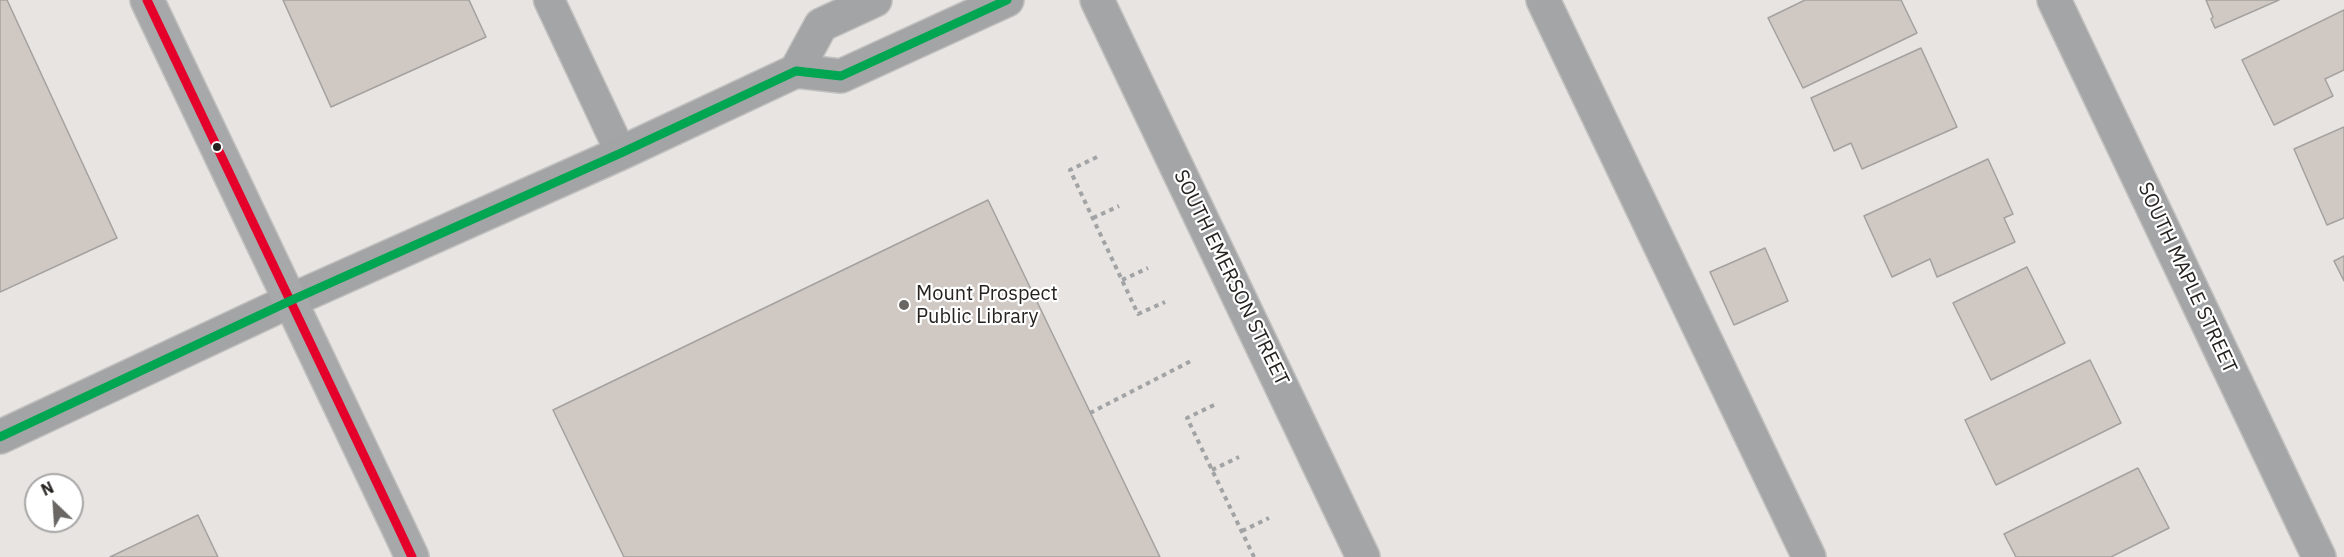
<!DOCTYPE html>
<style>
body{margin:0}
#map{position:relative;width:2344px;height:557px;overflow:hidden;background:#e7e4e1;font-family:"IBM Plex Sans",sans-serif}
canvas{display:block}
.north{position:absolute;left:24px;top:473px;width:60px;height:60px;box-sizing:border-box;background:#fff;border:2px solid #a8a7a6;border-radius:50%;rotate:335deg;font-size:16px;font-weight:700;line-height:24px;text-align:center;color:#252220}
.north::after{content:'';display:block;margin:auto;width:21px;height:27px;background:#696664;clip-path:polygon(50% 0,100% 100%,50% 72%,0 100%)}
</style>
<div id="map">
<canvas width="2344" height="557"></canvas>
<div class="north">N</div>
</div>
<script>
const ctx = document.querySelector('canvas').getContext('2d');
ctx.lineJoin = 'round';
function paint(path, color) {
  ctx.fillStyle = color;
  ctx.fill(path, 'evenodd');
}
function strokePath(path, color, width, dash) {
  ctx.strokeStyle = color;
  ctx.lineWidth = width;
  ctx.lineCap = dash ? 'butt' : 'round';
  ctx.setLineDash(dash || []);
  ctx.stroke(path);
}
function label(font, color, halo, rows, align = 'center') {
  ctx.font = font + ' "IBM Plex Sans",sans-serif';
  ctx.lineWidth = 4.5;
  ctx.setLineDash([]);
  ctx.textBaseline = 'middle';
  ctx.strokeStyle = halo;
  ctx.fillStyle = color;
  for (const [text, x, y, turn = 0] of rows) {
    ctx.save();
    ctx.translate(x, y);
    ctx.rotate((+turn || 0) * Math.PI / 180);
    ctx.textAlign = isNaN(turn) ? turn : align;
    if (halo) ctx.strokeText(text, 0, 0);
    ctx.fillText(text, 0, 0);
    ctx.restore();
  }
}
const building = new Path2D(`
 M0,0H7L117,238L0,292Z
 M283,0H469L486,37L331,107Z
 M1805,0H1901L1917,33L1803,88L1768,18Z
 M2206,0H2279L2215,28L2211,19L2213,17Z
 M2344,10V70L2325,79L2333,96L2274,125L2242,60Z
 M1921,48L1957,127L1862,169L1851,143L1834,151L1811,98Z
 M2344,127V218L2327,225L2294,149Z
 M1988,159L2013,214L2004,218L2015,242L1937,277L1930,259L1892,277L1864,216Z
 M988,200L1160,557H624L553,410Z
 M1765,248L1788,301L1734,325L1710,272Z
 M2344,256V281L2334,261Z
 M2027,267L2065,343L1991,380L1953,303Z
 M2090,360L2121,423L1996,485L1965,420Z
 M2138,468L2169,528L2111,557H2016L2004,534Z
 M198,515L218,557H110Z`);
paint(building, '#d0c8c3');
strokePath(building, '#a4a2a0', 1.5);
const lane = new Path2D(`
 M549,0L621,153`);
const street = new Path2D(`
 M1097,0L1363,557
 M1543,0L1809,557
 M2054,0L2319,557`);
const secondary = new Path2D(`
 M796,71L821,25L875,0
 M0,437L292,300L621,153L796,71L841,76L1007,0`);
const primary = new Path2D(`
 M147,0C236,186 325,371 412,557`);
strokePath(lane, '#c3c1bf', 33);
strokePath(street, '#c3c1bf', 36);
strokePath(secondary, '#c3c1bf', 36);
strokePath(primary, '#c3c1bf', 36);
strokePath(new Path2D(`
 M1097,157L1070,170L1138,314L1165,302
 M1093,218L1119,206
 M1122,280L1148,268
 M1214,405L1187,418L1254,557
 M1090,413L1191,361
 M1212,470L1239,457
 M1242,531L1269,518`), '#a2a3a4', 4, [4.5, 4.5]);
strokePath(lane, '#a3a5a7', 30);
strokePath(street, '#a3a5a7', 33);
strokePath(secondary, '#a3a4a6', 33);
strokePath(primary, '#a6a8aa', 33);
strokePath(new Path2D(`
 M147,0C236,186 325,371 412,557`), '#e4002b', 9);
strokePath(new Path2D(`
 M0,437L292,300L621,153L796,71L841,76L1007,0`), '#00a651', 9);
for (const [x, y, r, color] of [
 [217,147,5,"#252220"],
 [904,305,6,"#696664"]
]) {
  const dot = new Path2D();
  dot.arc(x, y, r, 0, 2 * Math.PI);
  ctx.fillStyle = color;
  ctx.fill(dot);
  strokePath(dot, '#fff', 2);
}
label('20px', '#252220', '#fff', [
 ["SOUTH EMERSON STREET",1231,278,64],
 ["SOUTH MAPLE STREET",2187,278,65]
]);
label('20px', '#252220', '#fff', [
 ["Mount Prospect",916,294],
 ["Public Library",916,317]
], 'left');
</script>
